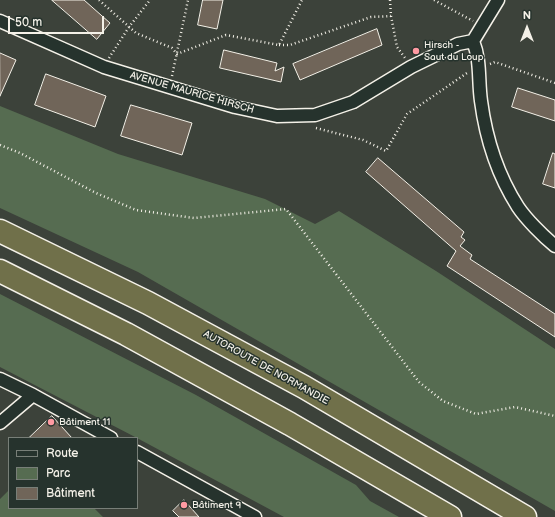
<!DOCTYPE html>
<meta charset="utf-8">
<style>
body{margin:0}
#map{position:relative;width:555px;height:517px;overflow:hidden;background:#3c423a;font-family:"Balsamiq Sans",sans-serif}
canvas{display:block}
.legend{position:absolute;left:8px;top:437px;width:130px;height:72px;box-sizing:border-box;background:#26332d;border:1px solid #787f78;margin:0;padding:5px 7px;list-style:none;font-size:12px;color:#f4f1e8}
.legend li{display:flex;align-items:center;gap:8px;height:20px}
.legend b{width:20px;border:1px solid #787f78}
.north{position:absolute;left:507px;top:8px;width:40px;height:40px;-webkit-text-stroke:3px #26332d;paint-order:stroke;rotate:0deg;font-size:11px;font-weight:700;line-height:16px;text-align:center;color:#f4f1e8}
.north::after{content:'';display:block;margin:auto;width:14px;height:18px;background:#f4f1e8;clip-path:polygon(50% 0,100% 100%,50% 72%,0 100%)}
.scale{position:absolute;left:8px;top:16px;width:96px;height:18px;box-sizing:border-box;border:2px solid #f4f1e8;border-top:0;padding-left:5px;font-size:12px;line-height:14px;white-space:nowrap;color:#f4f1e8;-webkit-text-stroke:3px #26332d;paint-order:stroke}
</style>
<div id="map">
<canvas width="555" height="517"></canvas>
<ul class="legend">
<li><b style="height:5px;background:#26332d"></b>Route</li>
<li><b style="height:11px;background:#566c51"></b>Parc</li>
<li><b style="height:11px;background:#706559"></b>Bâtiment</li>
</ul>
<div class="north">N</div>
<div class="scale">50 m</div>
</div>
<script>
const ctx = document.querySelector('canvas').getContext('2d');
ctx.lineJoin = 'round';
function paint(path, color) {
  ctx.fillStyle = color;
  ctx.fill(path, 'evenodd');
}
function strokePath(path, color, width, dash) {
  ctx.strokeStyle = color;
  ctx.lineWidth = width;
  ctx.lineCap = dash ? 'butt' : 'round';
  ctx.setLineDash(dash || []);
  ctx.stroke(path);
}
function label(font, color, halo, rows, align = 'center') {
  ctx.font = font + ' "Balsamiq Sans",sans-serif';
  ctx.lineWidth = 3;
  ctx.setLineDash([]);
  ctx.textBaseline = 'middle';
  ctx.strokeStyle = halo;
  ctx.fillStyle = color;
  for (const [text, x, y, turn = 0] of rows) {
    ctx.save();
    ctx.translate(x, y);
    ctx.rotate((+turn || 0) * Math.PI / 180);
    ctx.textAlign = isNaN(turn) ? turn : align;
    if (halo) ctx.strokeText(text, 0, 0);
    ctx.fillText(text, 0, 0);
    ctx.restore();
  }
}
paint(new Path2D(`
 M0,106L118,154L265,199L315,224L339,211L436,271L555,349V511L138,272L0,208Z
 M0,294L196,395L356,485L370,501L399,517H284L137,438L0,367Z
 M9,490V508H94L103,517H0V499Z`), '#566c51');
const building = new Path2D(`
 M52,0H84L110,23L97,39Z
 M203,0H223L217,29L198,25Z
 M377,29L382,45L300,80L293,64Z
 M224,50L277,63L275,71L284,67L281,82L220,68Z
 M0,53L16,60L0,96Z
 M46,74L106,96L95,127L35,105Z
 M518,88L555,100V121L512,107Z
 M131,105L192,123L182,155L121,136Z
 M553,153L555,154V188L543,184Z
 M378,158L464,232L461,237L465,240L460,246L472,255L470,259L555,314V337L447,266L456,251L366,172Z
 M52,416L72,438H29Z
 M184,500L199,517H179L173,511Z`);
paint(building, '#706559');
strokePath(building, '#f4f1e8', 1);
const street = new Path2D(`
 M0,21L104,67L235,107L277,116L315,115L353,102L411,67L458,44L473,41
 M473,41C481,61 478,80 481,101C486,139 497,174 518,207C526,219 543,236 555,246
 M473,41L498,0
 M0,379L33,395
 M0,423L33,395L111,438
 M137,452L255,517`);
const highway = new Path2D(`
 M0,231L148,303L304,387L525,517
 M0,271L126,334L290,424L450,517`);
strokePath(street, '#f4f1e8', 15);
strokePath(highway, '#f4f1e8', 25);
strokePath(new Path2D(`
 M99,0L136,33L172,48L177,54L226,35L279,45L302,0
 M390,0L391,16L397,47L405,58
 M434,0L473,21
 M279,45H290L371,17L391,16
 M109,58L129,27L150,0
 M490,64L495,62L555,83
 M172,76L188,0
 M316,128L363,140L386,151L407,114L467,73
 M0,145L20,153L96,193L136,210L194,218L286,209L419,382L443,401L476,414L515,407L555,416`), '#f4f1e8', 2.5, [1, 3]);
strokePath(street, '#26332d', 12);
strokePath(highway, '#70704a', 22);
for (const [x, y, r, color] of [
 [416,51,4,"#ff9aa2"],
 [51,422,4,"#ff9aa2"],
 [184,505,4,"#ff9aa2"]
]) {
  const dot = new Path2D();
  dot.arc(x, y, r, 0, 2 * Math.PI);
  ctx.fillStyle = color;
  ctx.fill(dot);
  strokePath(dot, '#26332d', 1.5);
}
label('10px', '#f4f1e8', '#26332d', [
 ["Hirsch -",424,45],
 ["Saut du Loup",424,57],
 ["Bâtiment 11",59,422],
 ["Bâtiment 9",192,505]
], 'left');
label('10px', '#f4f1e8', '#26332d', [
 ["AVENUE MAURICE HIRSCH",192,93,16],
 ["AUTOROUTE DE NORMANDIE",266,368,29]
]);
</script>
